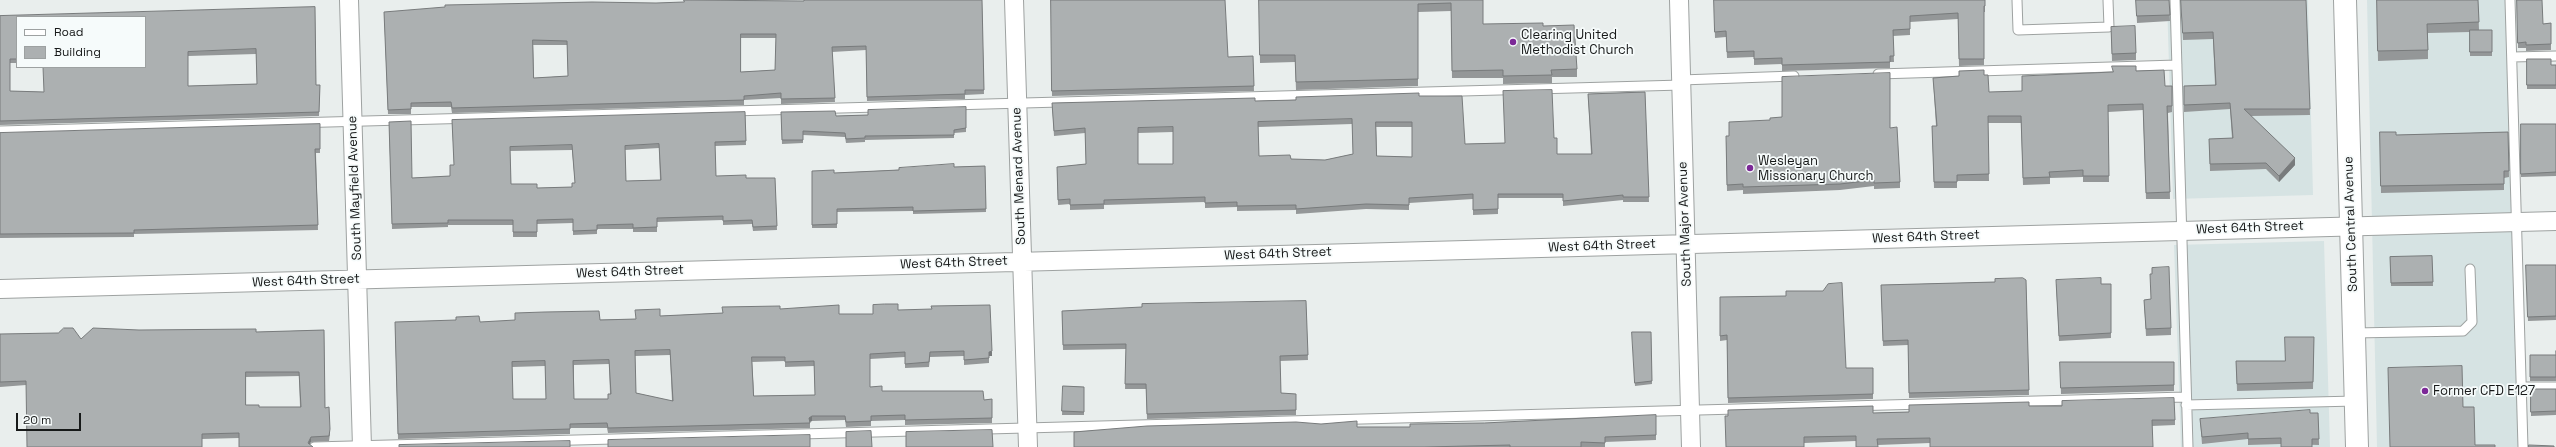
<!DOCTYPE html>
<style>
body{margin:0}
#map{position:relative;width:2556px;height:447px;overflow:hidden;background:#e9eeed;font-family:"Space Grotesk",sans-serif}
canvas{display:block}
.legend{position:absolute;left:16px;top:16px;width:130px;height:52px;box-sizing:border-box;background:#f6fbfb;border:1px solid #9da1a1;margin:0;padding:5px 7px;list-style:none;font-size:12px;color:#171919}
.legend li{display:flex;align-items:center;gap:8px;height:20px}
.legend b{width:20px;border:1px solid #9da1a1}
.scale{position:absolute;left:16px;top:413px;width:65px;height:18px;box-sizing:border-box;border:2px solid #171919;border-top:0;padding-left:5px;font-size:12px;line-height:14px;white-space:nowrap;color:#171919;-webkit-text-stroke:3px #f6fbfb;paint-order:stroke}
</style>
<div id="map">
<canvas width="2556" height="447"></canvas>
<ul class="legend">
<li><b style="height:5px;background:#fff"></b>Road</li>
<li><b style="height:11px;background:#acb0b1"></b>Building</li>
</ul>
<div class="scale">20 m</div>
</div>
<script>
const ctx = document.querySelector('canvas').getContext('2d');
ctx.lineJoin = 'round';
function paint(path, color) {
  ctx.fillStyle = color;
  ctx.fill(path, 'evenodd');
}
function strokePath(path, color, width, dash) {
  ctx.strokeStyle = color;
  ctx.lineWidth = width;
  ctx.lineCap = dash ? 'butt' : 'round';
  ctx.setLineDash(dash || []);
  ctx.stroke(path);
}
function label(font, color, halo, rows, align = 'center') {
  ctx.font = font + ' "Space Grotesk",sans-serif';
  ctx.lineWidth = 3.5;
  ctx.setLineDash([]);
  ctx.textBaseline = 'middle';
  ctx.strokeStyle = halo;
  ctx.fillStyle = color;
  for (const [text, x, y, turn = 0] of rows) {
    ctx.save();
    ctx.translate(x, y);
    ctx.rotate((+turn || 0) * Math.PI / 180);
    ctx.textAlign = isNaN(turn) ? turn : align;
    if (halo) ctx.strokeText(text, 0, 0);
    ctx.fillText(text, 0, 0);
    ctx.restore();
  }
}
paint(new Path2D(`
 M2167,0H2308L2313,195L2173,199Z
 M2367,0H2512L2524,447H2377Z
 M2324,241L2330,447H2181L2174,245Z`), '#d6e3e3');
const lane = new Path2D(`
 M2017,0L2018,30L2109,27L2108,0
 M2175,0L2188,447
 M2510,0L2523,447
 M2512,57L2556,56
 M1878,74L2177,65
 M1681,80L1794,76
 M0,131L1682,85
 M2354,333L2463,331L2472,322L2470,269
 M2522,387H2556
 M2186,405L2356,401
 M314,447L2186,397`);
const street = new Path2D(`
 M349,0L362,447
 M1014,0L1028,447
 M1679,0L1691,447
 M0,289L2556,221`);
const secondary = new Path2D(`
 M2345,0L2357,447`);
strokePath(lane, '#9ea2a1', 11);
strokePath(street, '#9ea2a1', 20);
strokePath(secondary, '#9ea2a1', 24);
strokePath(lane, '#fff', 9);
strokePath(street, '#fff', 18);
strokePath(secondary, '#fff', 22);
paint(new Path2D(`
 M982,0L984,94L965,95V99L867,101L866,50L832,52L835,102L781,104V98L744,100V105L452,113L451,107H411V114H388L384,12L656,3L804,1ZM741,38H776L775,70L741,72ZM533,45H567L568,76L534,78Z
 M1051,0L1228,57L1253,56L1254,91L1052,96Z
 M1259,0H1483V24L1543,26L1577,69V77H1552V83L1503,84V78H1452L1451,11L1418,12V86L1296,90L1295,62L1260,63Z
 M1714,0H1985V12H1984V65L1959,66L1958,19L1910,22V35L1893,36L1894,62H1890V68L1782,71V64L1754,65V57L1727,58L1726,37L1715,38Z
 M2136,0H2169L2170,21L2137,23Z
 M2181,0H2306L2310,115L2251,116L2295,165L2279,182L2266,169L2210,171L2209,139L2232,138L2230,109L2184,112V86L2215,85L2213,39L2183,40Z
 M2377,0H2478L2479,30H2492V56H2470V32L2428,33V59L2378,61Z
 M2517,0L2543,24L2551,23V50L2526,51V48H2518Z
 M315,7L316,85H320L319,116L0,125V16ZM17,17L145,67L44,92L10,91V63H17ZM256,54L257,84L188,86V56Z
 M2111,27L2136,53V60L2112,61Z
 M2527,59L2551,65H2556V89H2527Z
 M2136,71L2165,86H2172V112L2168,113L2170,199H2146L2143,110L2108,112L2109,182H2083V177L2050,178V184L2023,185L2021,123H1988L1989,181H1957V188H1934L1932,126H1936L1933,78L1984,75L1989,92L2022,91Z
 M1645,92L1649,202H1623V200L1563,206V198H1498V214L1473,215V199L1409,203V210L1366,209L1296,214V210L1237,211V207L1205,208V202L1104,205V209L1070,210V204L1058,205L1057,167L1086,164L1085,133L1054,136L1052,103L1255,101L1419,96L1465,144L1505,143L1554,138L1557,154H1591L1588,94ZM1352,124L1353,154L1325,160L1291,159L1259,156L1258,127ZM1376,127H1412V157L1377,156ZM1173,132V164H1138V133Z
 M966,107V132L954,133V138L865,140V142L846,143L845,137L803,135V143L782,144L781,112L836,116L868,115Z
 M745,112L746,145L715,146L716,176L746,178H775L777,230L753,231L752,224L723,225V220L657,222V232H633V229H597V234L573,235V223L537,224V237H513V225H448V227L392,229L389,122L412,178L450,176L454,165L452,120ZM659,148L660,180L626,181L625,150ZM572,150L575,183L572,187L537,188L511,184L510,151Z
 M1782,117L1890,128L1900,182V188L1874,189V186L1840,190L1743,194V190L1727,191L1726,143L1729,136L1770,120Z
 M320,124V153H316L318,230L134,234V237L0,238V133Z
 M2521,124H2556V176L2521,177Z
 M2380,132L2396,135L2508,132L2509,177L2504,178V190L2381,193Z
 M985,166L986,212L913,214V211L837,212V228H812V171L834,173L954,167Z
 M2432,256L2433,286H2391L2390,257Z
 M2526,265H2556V320L2528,321Z
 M2152,274L2171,328V335L2146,336L2144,300L2151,299Z
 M2026,280L2029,395L1909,398L1908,345L1883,346L1881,285L1995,282Z
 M2056,284H2111V338L2059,341Z
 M1720,297L1846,368H1873V399L1728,403L1727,340L1720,341Z
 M1306,301L1308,360L1280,361L1281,393L1296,394V415L1147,419L1146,389H1125L1126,349L1063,350L1062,311Z
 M780,309L839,314H873L898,310L992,356H989V363L964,365V356L930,357L929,367L905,368V357L870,359V387L882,391L984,400L992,399V423L905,425V420L871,421V426L846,427L845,420L812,421L810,422V428L608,433L607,428H570V434L398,439L395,322H480L635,319L660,316L722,313ZM670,355L672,401L636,393L635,356ZM785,361V367L814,366L815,395L754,396L752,362ZM609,364L610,394L608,399H574V365ZM545,366L546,399H513L512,367Z
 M139,330L256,332L324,330L325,408L330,434L329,441L311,442L239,438L202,439L26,385L0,387V334L81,339ZM299,376L300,407H259L246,405V377Z
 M1632,332H1651L1652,384L1635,386Z
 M2314,337L2313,389L2237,391L2236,361H2285Z
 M2556,351V381H2530V355H2556Z
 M2060,362H2174V391L2061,394Z
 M1063,386L1084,387V415H1062Z
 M2531,389H2556V415L2531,416Z
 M2029,406L2175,420V425L2152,426L1930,443L1878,445L1856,441L1804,443L1726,447L1873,413L1909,412Z
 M2318,413L2319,445L2281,444L2248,445V439L2202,444L2200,419Z
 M1656,415V440L1605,442V447H1074L1357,427H1410Z`), '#949798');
paint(new Path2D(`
 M2295,158V165L2279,182V176Z
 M992,351V356H989V352Z
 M812,416V421L809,422V418Z
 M311,437V442L308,447V443Z`), '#787b7c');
const building = new Path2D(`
 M684,0L804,1V0H982L984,90H965V94L867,97L866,46L832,47L835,98L781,99V93L744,96V100L452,108L451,102L411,103V109L388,110L384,12L445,7V5L592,2L656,3L684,2ZM741,34H776L775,70L741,72ZM533,40L567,41L568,76L534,78Z
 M1051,0H1225L1228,57L1253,56L1254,86L1052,91Z
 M1259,0H1483V24L1543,23V26L1574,25L1577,69L1551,70L1552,75L1503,76V70L1452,71L1451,3L1418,4V79L1296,82L1295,55H1260Z
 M1714,0H1985V6H1984V59H1959L1958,13L1910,16V29L1893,30L1894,56H1890V62L1782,65V58L1754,59V51L1727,52L1726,31L1715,32Z
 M2136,0H2169L2170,15L2137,16Z
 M2181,0H2306L2310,109H2244L2295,158L2279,176L2266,163L2210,164L2209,139L2233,138L2230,103L2184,105V86L2216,85L2213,32L2183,33Z
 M2377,0H2478L2479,22L2427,24L2428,50L2378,51Z
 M2517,0H2542L2543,24L2551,23V44L2526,45V42L2518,43Z
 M315,7L316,85H320L319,112L0,121V16ZM17,17H145V67H43L44,92L10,91V59H17ZM256,49L257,84L188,86V52Z
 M2135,26L2136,53L2112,54L2111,27Z
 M2470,30H2492V52H2470Z
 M2527,59H2551V65H2556V85H2527Z
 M2112,66H2136V71L2164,70L2165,86H2172V106H2167L2170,192L2146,193L2143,104L2108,105L2109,176H2083V170L2049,172L2050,177L2023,178L2021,116H1988L1989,174L1957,175V182H1934L1932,126H1937L1933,78L1959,76V71L1984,70V75H1988L1989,92L2022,91V76L2113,72Z
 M1890,73V128L1897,127L1900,182L1874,183V180L1840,184L1743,187V184L1727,185L1726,136H1729V122L1770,120V118L1782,117V77Z
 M1552,90L1554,138H1557V154H1592L1588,94L1645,92L1649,197H1623V195L1563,201V194H1498V209L1473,210V194L1409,198V205L1366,204L1296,209V205L1237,206V202L1205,203V197L1104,200V204L1070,205V199L1058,200L1057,167L1086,164L1085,128L1054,131L1052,103L1255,98V101L1296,100V97L1419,93V96H1462L1465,144L1505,143L1503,91ZM1352,119L1353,154L1325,160L1291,159L1290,155L1259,156L1258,122ZM1376,122H1412V157L1377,156ZM1173,127V164H1138V128Z
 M966,107V128L954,130V135L865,136V138L846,139L845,133L803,131V140H782L781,112L835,111L836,116L868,115V110Z
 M745,112L746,141L715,142L716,176L746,175V178H775L777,226L753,227L752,220L723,221V216L657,218V227L633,228V224L597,225V230L573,231V219L537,220V232H513V220H448V223L392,224L389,122L411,121L412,178L450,176V165H454L452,120ZM659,144L661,180L626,181L625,146ZM572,145L575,183H572V187L537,188V184H511L510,147Z
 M320,124V149H315L318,225L134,230V233L0,234V133Z
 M2521,124H2556V172L2521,174Z
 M2380,132H2396V135L2508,132L2509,171H2504V184L2381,186Z
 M954,164V167L985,166L986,209L913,211V207L837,209V224L812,225V171L834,170V173L899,170V168Z
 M2432,256L2433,282L2391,283L2390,257Z
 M2526,265H2556V316L2528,317Z
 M2169,267L2171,328L2146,329L2144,300L2151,299L2150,274H2152V268Z
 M2023,278L2026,280L2029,390L1909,393L1908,340L1883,341L1881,285L1995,282V279Z
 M2101,278V284H2111V333L2059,336L2056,280Z
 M1842,283L1846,368H1873V394L1728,398L1727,335L1720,336V297L1786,296V291H1823L1828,284Z
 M1306,301L1308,355L1280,356L1281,393L1296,394V410L1147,414L1146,384H1125L1126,344L1063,345L1062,311L1142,307V304Z
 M885,304H898V310L932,309L931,306L990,305L992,351L989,352V358L964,360V351L930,352L929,362L905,364V352L870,354V387L882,386V391H983L984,400L992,399V418L905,420V415L871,416V421L846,422L845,416H812L809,418L810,423L608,428L607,423L570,424V429L398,434L395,322L456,320V317L479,316L480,322L515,320V313L544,312L599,311L600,320L636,319L635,310L660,309V316L723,313L722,307L780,306V309L839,305V314H873V305ZM670,350L673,401L636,393L635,351ZM752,357H785V362L814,361L815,395L754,396ZM609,360L611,394H608V399H574L573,361ZM545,361L546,399H513L512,362Z
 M64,328H73L81,339L93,328L139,330L256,329V332L324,330L325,408L329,407L330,429L329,436L311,437L308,443L313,447H239V433L202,434V447H27L26,381L0,382V334L58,333ZM246,372H299L301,407H259V405H246Z
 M1632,332H1651L1652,381L1635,383Z
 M2285,337H2314L2313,382L2237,384L2236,361H2285Z
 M2556,351V377H2530V355H2556Z
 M2060,362H2174V385L2061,388Z
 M2462,366L2463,407H2474L2475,445H2495V447H2390L2388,368Z
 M1063,386L1084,387V412L1062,411Z
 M2531,389H2556V411L2531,412Z
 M2174,398L2175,420H2152L2153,447H1930V438L1877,439L1878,447H1856V436L1804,437V447H1726L1725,416H1728V410L1873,406V413L1909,412V405L2029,402V406H2062V401Z
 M2310,410V413H2318L2319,439H2312V447H2281V438L2248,439V433L2202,437L2200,419Z
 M1656,415V435L1605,437V443L1581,442V447H1510V445L1425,447H1074V432L1147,426L1296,422L1321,424L1357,421V427H1410V424L1484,423Z
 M992,430L993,447H906V432Z
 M871,431L872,447H846V432Z
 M810,435V447H608V440Z
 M570,441V447H399V445Z
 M2529,445L2554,446V447H2529Z`);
paint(building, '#acb0b1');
strokePath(building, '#787b7c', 1);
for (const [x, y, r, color] of [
 [1513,42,4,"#7c2897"],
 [1750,168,4,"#7c2897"],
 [2425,391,4,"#7c2897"]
]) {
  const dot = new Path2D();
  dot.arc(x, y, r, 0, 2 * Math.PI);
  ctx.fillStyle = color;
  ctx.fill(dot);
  strokePath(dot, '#f6fbfb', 1.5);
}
label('13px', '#171919', '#f6fbfb', [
 ["Clearing United",1521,35],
 ["Methodist Church",1521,50],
 ["Wesleyan",1758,161],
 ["Missionary Church",1758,176],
 ["Former CFD E127",2433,391]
], 'left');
label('13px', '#171919', '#f6fbfb', [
 ["South Menard Avenue",1019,176,-92],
 ["South Mayfield Avenue",355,188,-92],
 ["South Major Avenue",1685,224,-92],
 ["South Central Avenue",2351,224,-92],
 ["West 64th Street",2250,228,-2],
 ["West 64th Street",1926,237,-2],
 ["West 64th Street",1602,246,-2],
 ["West 64th Street",1278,254,-2],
 ["West 64th Street",954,263,-2],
 ["West 64th Street",630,272,-2],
 ["West 64th Street",306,281,-2]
]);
</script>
